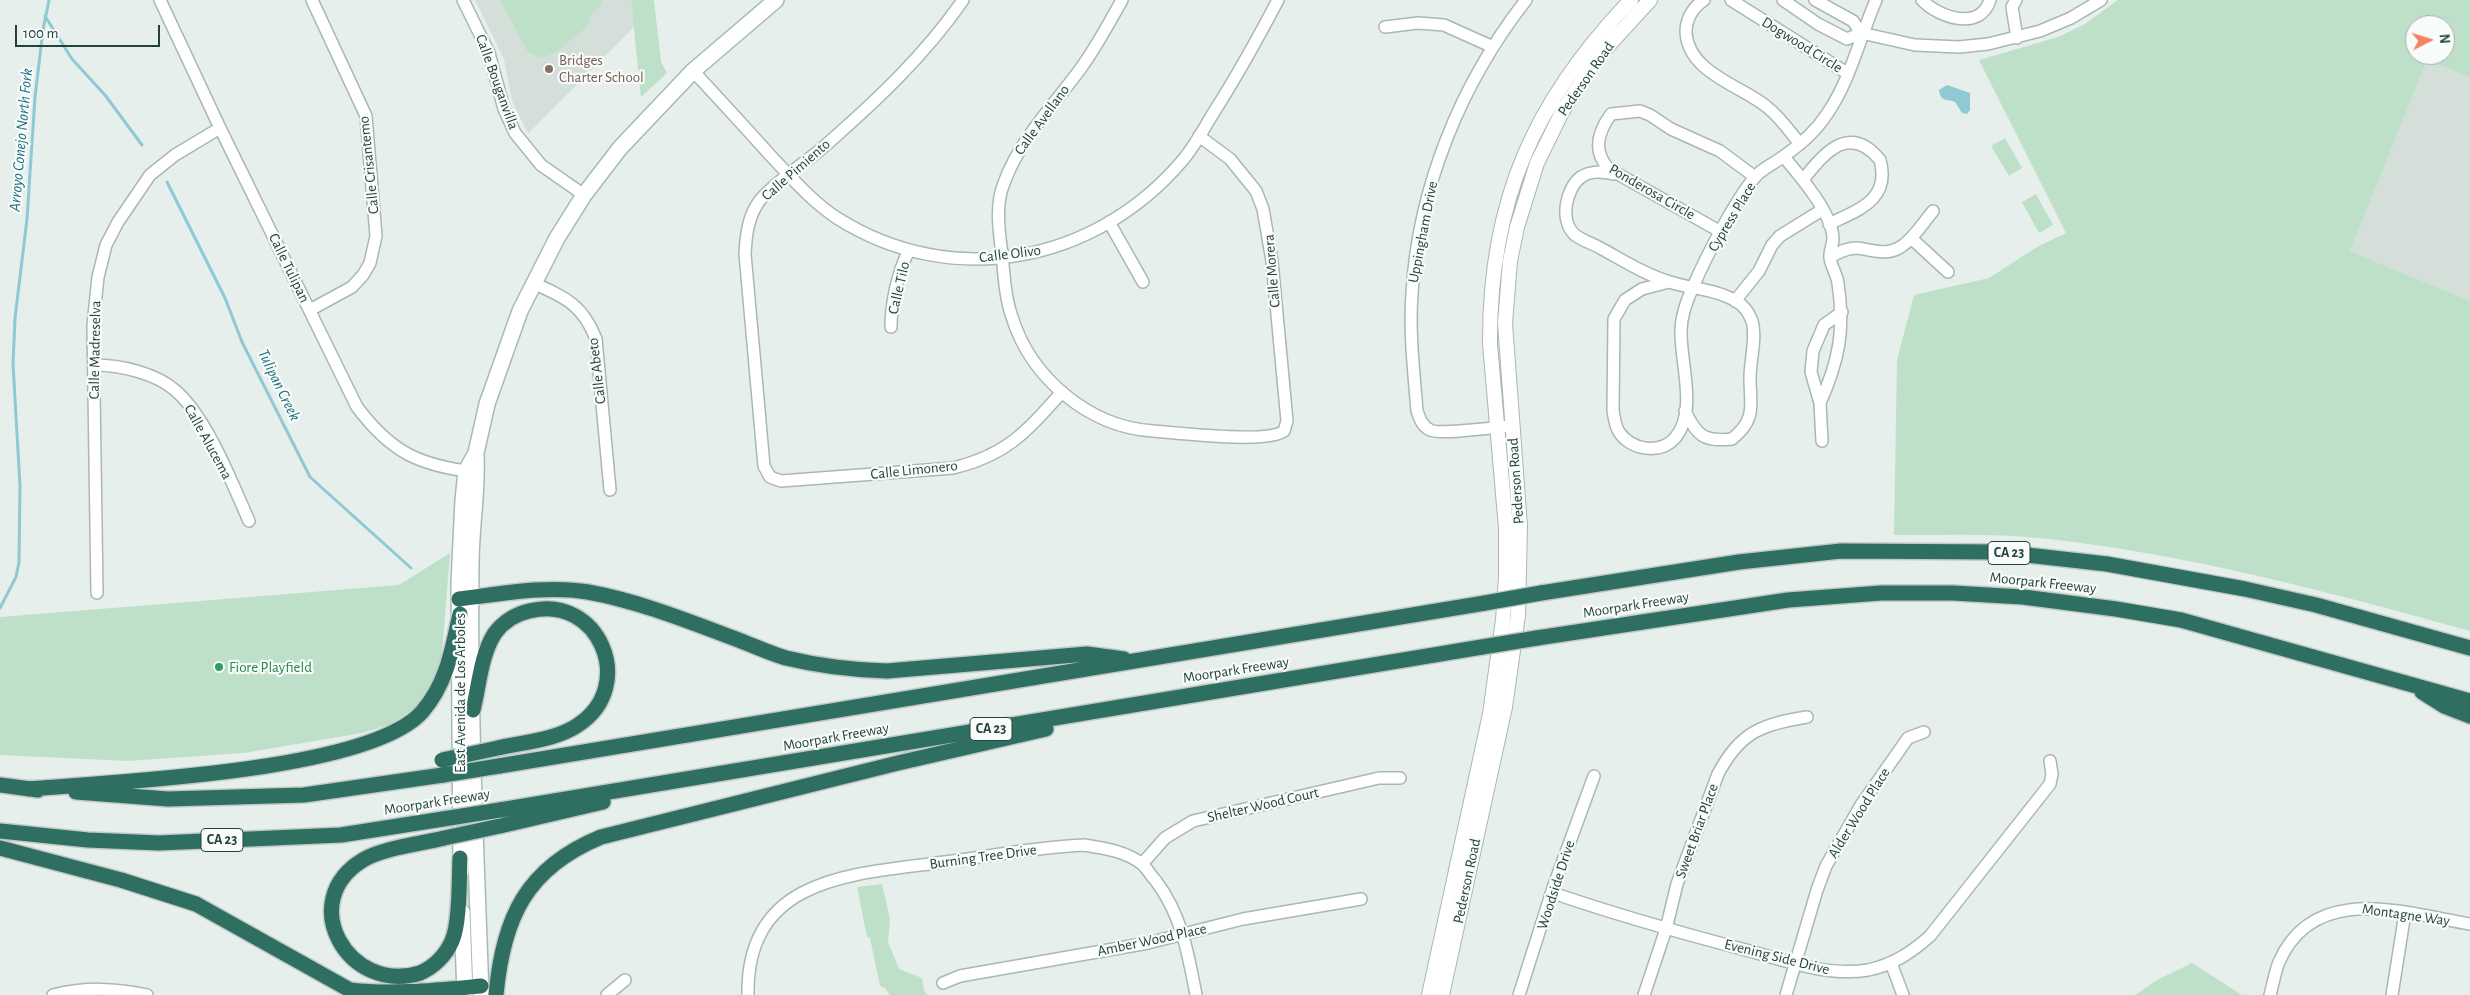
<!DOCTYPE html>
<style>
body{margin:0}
#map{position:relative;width:2470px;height:995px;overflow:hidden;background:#e6efeb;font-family:"Alegreya Sans",sans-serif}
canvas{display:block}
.north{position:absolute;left:2405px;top:15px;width:50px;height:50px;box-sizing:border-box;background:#f7fbf9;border:1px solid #a3b1ad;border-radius:50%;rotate:85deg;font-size:14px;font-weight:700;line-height:20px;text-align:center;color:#24423a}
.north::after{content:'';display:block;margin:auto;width:18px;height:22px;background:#f4845f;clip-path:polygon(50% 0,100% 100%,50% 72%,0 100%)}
.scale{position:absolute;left:15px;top:25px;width:145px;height:22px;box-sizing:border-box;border:2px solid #24423a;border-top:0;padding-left:6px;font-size:15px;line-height:18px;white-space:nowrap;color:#24423a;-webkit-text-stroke:4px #f7fbf9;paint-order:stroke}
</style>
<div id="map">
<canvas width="2470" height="995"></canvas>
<div class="north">N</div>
<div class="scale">100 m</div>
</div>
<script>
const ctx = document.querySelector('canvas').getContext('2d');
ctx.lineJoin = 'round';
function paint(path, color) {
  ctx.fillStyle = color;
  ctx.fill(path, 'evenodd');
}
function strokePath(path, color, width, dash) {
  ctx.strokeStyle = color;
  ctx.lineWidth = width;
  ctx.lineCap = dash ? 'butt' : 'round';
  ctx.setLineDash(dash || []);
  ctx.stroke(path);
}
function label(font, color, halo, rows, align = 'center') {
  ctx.font = font + ' "Alegreya Sans",sans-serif';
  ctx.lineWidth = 4.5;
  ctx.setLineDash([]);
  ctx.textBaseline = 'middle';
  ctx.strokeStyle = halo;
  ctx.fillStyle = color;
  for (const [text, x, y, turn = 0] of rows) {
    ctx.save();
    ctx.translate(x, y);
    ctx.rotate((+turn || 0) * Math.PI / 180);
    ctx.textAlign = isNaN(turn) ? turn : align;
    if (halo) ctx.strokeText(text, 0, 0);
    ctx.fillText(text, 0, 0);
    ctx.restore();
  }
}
paint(new Path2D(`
 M475,0H631L634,27L528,134L512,101L504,59Z
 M2427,59L2470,77V301L2350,251Z`), '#d4dfda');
paint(new Path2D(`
 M500,0H602V5L591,14L587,27L555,53L541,58L528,52Z
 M631,0H654L661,62L667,73L641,97Z
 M2118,0H2470V77L2427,60L2350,251L2470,301V631C2332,593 2192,555 2049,539C1998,533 1945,535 1894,535L1897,360L1914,295L1989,278L2037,247L2066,233L1979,60L2058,37L2085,24ZM2415,25H2445V55H2415Z
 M2005,138L2022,168L2009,176L1991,146Z
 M2036,194L2053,225L2039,233L2022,202Z
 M450,553L442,654L434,681L416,707L391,724L362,733L244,753L128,761L0,755V617L399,585Z
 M882,884L890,919L888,942L899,969L922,978L924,991L928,995H890L885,988L880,986L870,938L867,937L857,887Z
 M2192,963L2242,995H2135L2157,980Z`), '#bfe0c8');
paint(new Path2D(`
 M1947,85L1970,93V110L1967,114L1962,113L1955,102C1948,99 1940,102 1939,90Z`), '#8ec9d4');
strokePath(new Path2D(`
 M45,16L72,59L105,95L142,145
 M167,182L225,298L242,342L310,477L411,568
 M0,608L16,577L19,562L20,486L13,364L15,318L27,219L35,97L43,30L49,0`), '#8ec9d4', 3);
const minor = new Path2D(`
 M160,0L220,128L357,407C391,452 418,465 473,472
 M463,0L489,53L504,109L515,133L541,165L584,195
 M963,0C925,55 877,100 827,144C806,163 779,178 760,200C748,216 746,235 745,254L764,466L770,477L781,481L953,468C1007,455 1026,432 1062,392
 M1122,0C1109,23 1097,46 1081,68C1054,105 1020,139 1004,183C995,204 999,232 1002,254C1004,275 1005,297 1012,317C1031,378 1089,427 1153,431C1178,433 1267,444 1284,431L1287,421L1272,261L1263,209L1256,191L1230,159L1199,136
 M1704,0C1693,7 1686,19 1686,32C1688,73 1742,86 1767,107C1780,117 1790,132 1800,144
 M1731,0L1847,73
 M1783,0L1818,24L1847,39L1861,33L1915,45L1959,47L1988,44L2040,31L2071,18L2101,0
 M1815,0L1853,21L1861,33
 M1922,0C1938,17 1980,32 1990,0
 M2016,0L2012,7L2017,38
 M1385,27L1418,23L1444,25L1493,47
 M693,71C718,98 744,126 769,154C790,176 812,202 837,218C952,291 1095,263 1182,161C1195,146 1204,128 1214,112C1237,76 1258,38 1278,0
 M1784,157C1800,176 1832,213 1833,238C1833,245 1829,251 1830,258C1831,266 1837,275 1838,283C1845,329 1839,361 1820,403
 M1614,174C1603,172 1592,170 1581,177C1566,188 1559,221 1575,235C1583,241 1594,244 1602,249C1624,261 1646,275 1670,282C1691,289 1716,289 1736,301C1743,305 1749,313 1752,321C1757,337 1750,360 1750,378C1750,405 1757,419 1732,439C1704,442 1697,436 1685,411
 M1803,180C1824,152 1850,123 1880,160C1891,200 1858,210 1829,224
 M1109,222L1143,282
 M1721,232L1609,169C1592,151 1598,132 1611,114L1640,111L1650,115L1671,129L1720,151L1755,177
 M1911,238L1948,272
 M1830,257C1838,253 1846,248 1856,248C1871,249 1887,257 1902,246C1914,238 1923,223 1933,211
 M1669,282L1642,289L1625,300L1614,319L1613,410C1614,417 1615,426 1619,432C1631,450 1660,455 1675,438C1698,411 1680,362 1681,331C1681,317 1687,300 1693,287C1705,259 1738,193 1759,173C1766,167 1776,162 1784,156C1800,145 1816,131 1827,114C1850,81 1860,37 1876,0
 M533,283C565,297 583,305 596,339L610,490
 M1735,301L1759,271L1772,245L1780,236L1822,210
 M310,310L352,287L363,275L370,263L376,236L366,116L312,0
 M891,327C891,302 898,272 909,250
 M94,365C120,365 156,373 176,391C207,418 232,483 249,521
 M1512,426C1497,427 1439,435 1430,430C1422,426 1420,419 1417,411C1414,372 1409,333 1412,293C1418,188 1461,83 1526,0
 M1822,441L1820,403L1811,372L1813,351L1824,325L1842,312
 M97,593L93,325L98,277L106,245L118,222L150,175L175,155L220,128
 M1142,864L1165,838L1193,821L1379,778H1400
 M1553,893C1617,915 1681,933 1746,950C1784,960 1827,977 1868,970C1893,965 1912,952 1930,936L2050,784L2052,774L2050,761
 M1891,963L1903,995
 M943,983L960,976L1148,943L1243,919L1361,899
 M53,995C86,987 114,988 147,995
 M607,995L625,980
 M748,995C746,875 856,874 945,862C991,856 1037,847 1084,845C1103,848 1126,851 1142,864C1147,868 1151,876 1156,881C1182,916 1188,953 1196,995
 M1519,995L1553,888L1594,776
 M1644,995L1666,929L1677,884L1718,774C1740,732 1762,724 1807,717
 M1786,995L1817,890L1826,866L1861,805L1908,738L1924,732
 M2270,995C2273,984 2275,972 2279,962C2314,882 2404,913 2470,924
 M2392,995L2405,913`);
const tertiary = new Path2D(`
 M1429,995L1490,714L1503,620L1506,576V528L1490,344C1489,202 1534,101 1631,0
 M1442,995L1505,707L1518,615L1520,526L1505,323L1510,261L1517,227L1537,163L1563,110L1597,58L1650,0`);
const secondary = new Path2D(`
 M476,454C478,491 471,527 471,564C469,707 476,852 481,995
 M461,871L459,583L463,500L466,471L476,453L487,404L520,311L557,238L584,195L620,148L693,71L776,0
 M462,912L465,995`);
const motorway = new Path2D(`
 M1541,593L1739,562L1841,551L2000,552L2107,564L2245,589L2316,605L2470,648
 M459,599C501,594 546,585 588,592C638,601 688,621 736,639C752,645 769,653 786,658C819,666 853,670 887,671L1087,654L1124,659
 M1537,638L1788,600L1881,593H1953L2023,597L2116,609L2181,620L2470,701
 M2422,692L2444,706L2470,716
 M473,710C479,686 481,654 495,633C503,622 516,614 529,611C599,593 638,686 578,725C556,740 524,742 498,748
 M499,766L1485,603
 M0,785L38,790
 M28,789C112,782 368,772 422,712C447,683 452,650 460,614
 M76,792L168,799L304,795L443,775
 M500,810L1482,647
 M500,826L603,802
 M0,831L88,840L159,843L341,835L443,819
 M444,838C420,844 383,848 363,860C295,901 348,995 420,973C434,967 446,955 452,941C460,923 459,880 460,858
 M0,848L121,880L196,904L350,990C392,995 438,990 481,986
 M496,995C503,918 526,868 601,837L898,763L1046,729`);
strokePath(minor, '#a8b8b2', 14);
strokePath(tertiary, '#a8b8b2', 16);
strokePath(secondary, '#a4bbb3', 18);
strokePath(motorway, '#c2cac8', 18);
strokePath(minor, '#fff', 11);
strokePath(tertiary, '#fff', 14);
strokePath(secondary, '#fff', 15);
strokePath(motorway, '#2f6f62', 15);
const motorwayBridge = new Path2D(`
 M1485,603L1541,593
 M1482,647L1537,638
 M442,760L498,748
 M443,775L499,766
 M443,819L500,810
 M444,838L500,826`);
strokePath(motorwayBridge, '#c2cac8', 18, []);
strokePath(motorwayBridge, '#2f6f62', 15);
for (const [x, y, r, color] of [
 [549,69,5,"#8d6e63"],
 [219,667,5,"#2e9e5b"]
]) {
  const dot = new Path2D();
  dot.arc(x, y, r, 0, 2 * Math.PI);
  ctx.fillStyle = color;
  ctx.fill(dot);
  strokePath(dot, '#f7fbf9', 2);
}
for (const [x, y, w] of [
 [2009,553,42],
 [991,729,42],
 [222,840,42]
]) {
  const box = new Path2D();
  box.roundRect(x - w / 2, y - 11.5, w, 23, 4);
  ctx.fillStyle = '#f7fbf9';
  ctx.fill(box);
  strokePath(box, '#24423a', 1);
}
label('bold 14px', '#24423a', null, [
 ["CA 23",2009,553],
 ["CA 23",991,729],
 ["CA 23",222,840]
]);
label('15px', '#24423a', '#f7fbf9', [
 ["Dogwood Circle",1802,45,32],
 ["Pederson Road",1586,79,-55],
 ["Calle Bouganvilla",497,82,70],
 ["Calle Avellano",1042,120,-54],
 ["Calle Crisantemo",369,165,-96],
 ["Calle Pimiento",796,170,-41],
 ["Ponderosa Circle",1652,192,30],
 ["Cypress Place",1732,217,-59],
 ["Uppingham Drive",1423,232,-79],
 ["Calle Olivo",1010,254,-7],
 ["Calle Tulipan",289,268,64],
 ["Calle Morera",1272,271,-95],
 ["Calle Tilo",899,288,-77],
 ["Calle Madreselva",95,350,-89],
 ["Calle Abeto",597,371,-97],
 ["Calle Alucema",208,442,61],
 ["Calle Limonero",914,470,-6],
 ["Pederson Road",1516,481,-94],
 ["Moorpark Freeway",2043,583,6],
 ["Moorpark Freeway",1636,605,-9],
 ["Moorpark Freeway",1236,670,-9],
 ["East Avenida de Los Arboles",460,693,-90],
 ["Moorpark Freeway",836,737,-10],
 ["Moorpark Freeway",437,802,-9],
 ["Shelter Wood Court",1263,805,-13],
 ["Alder Wood Place",1859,813,-58],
 ["Sweet Briar Place",1697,831,-70],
 ["Burning Tree Drive",983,857,-8],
 ["Pederson Road",1467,881,-78],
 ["Woodside Drive",1556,885,-72],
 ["Montagne Way",2406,915,8],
 ["Amber Wood Place",1152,940,-12],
 ["Evening Side Drive",1777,957,14]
]);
label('15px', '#785e54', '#f7fbf9', [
 ["Bridges",559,60],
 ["Charter School",559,77]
], 'left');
label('15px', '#27864d', '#f7fbf9', [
 ["Fiore Playfield",229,667]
], 'left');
label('italic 16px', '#1c6f80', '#f7fbf9', [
 ["Arroyo Conejo North Fork",21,140,-85],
 ["Tulipan Creek",279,385,64]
]);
</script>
